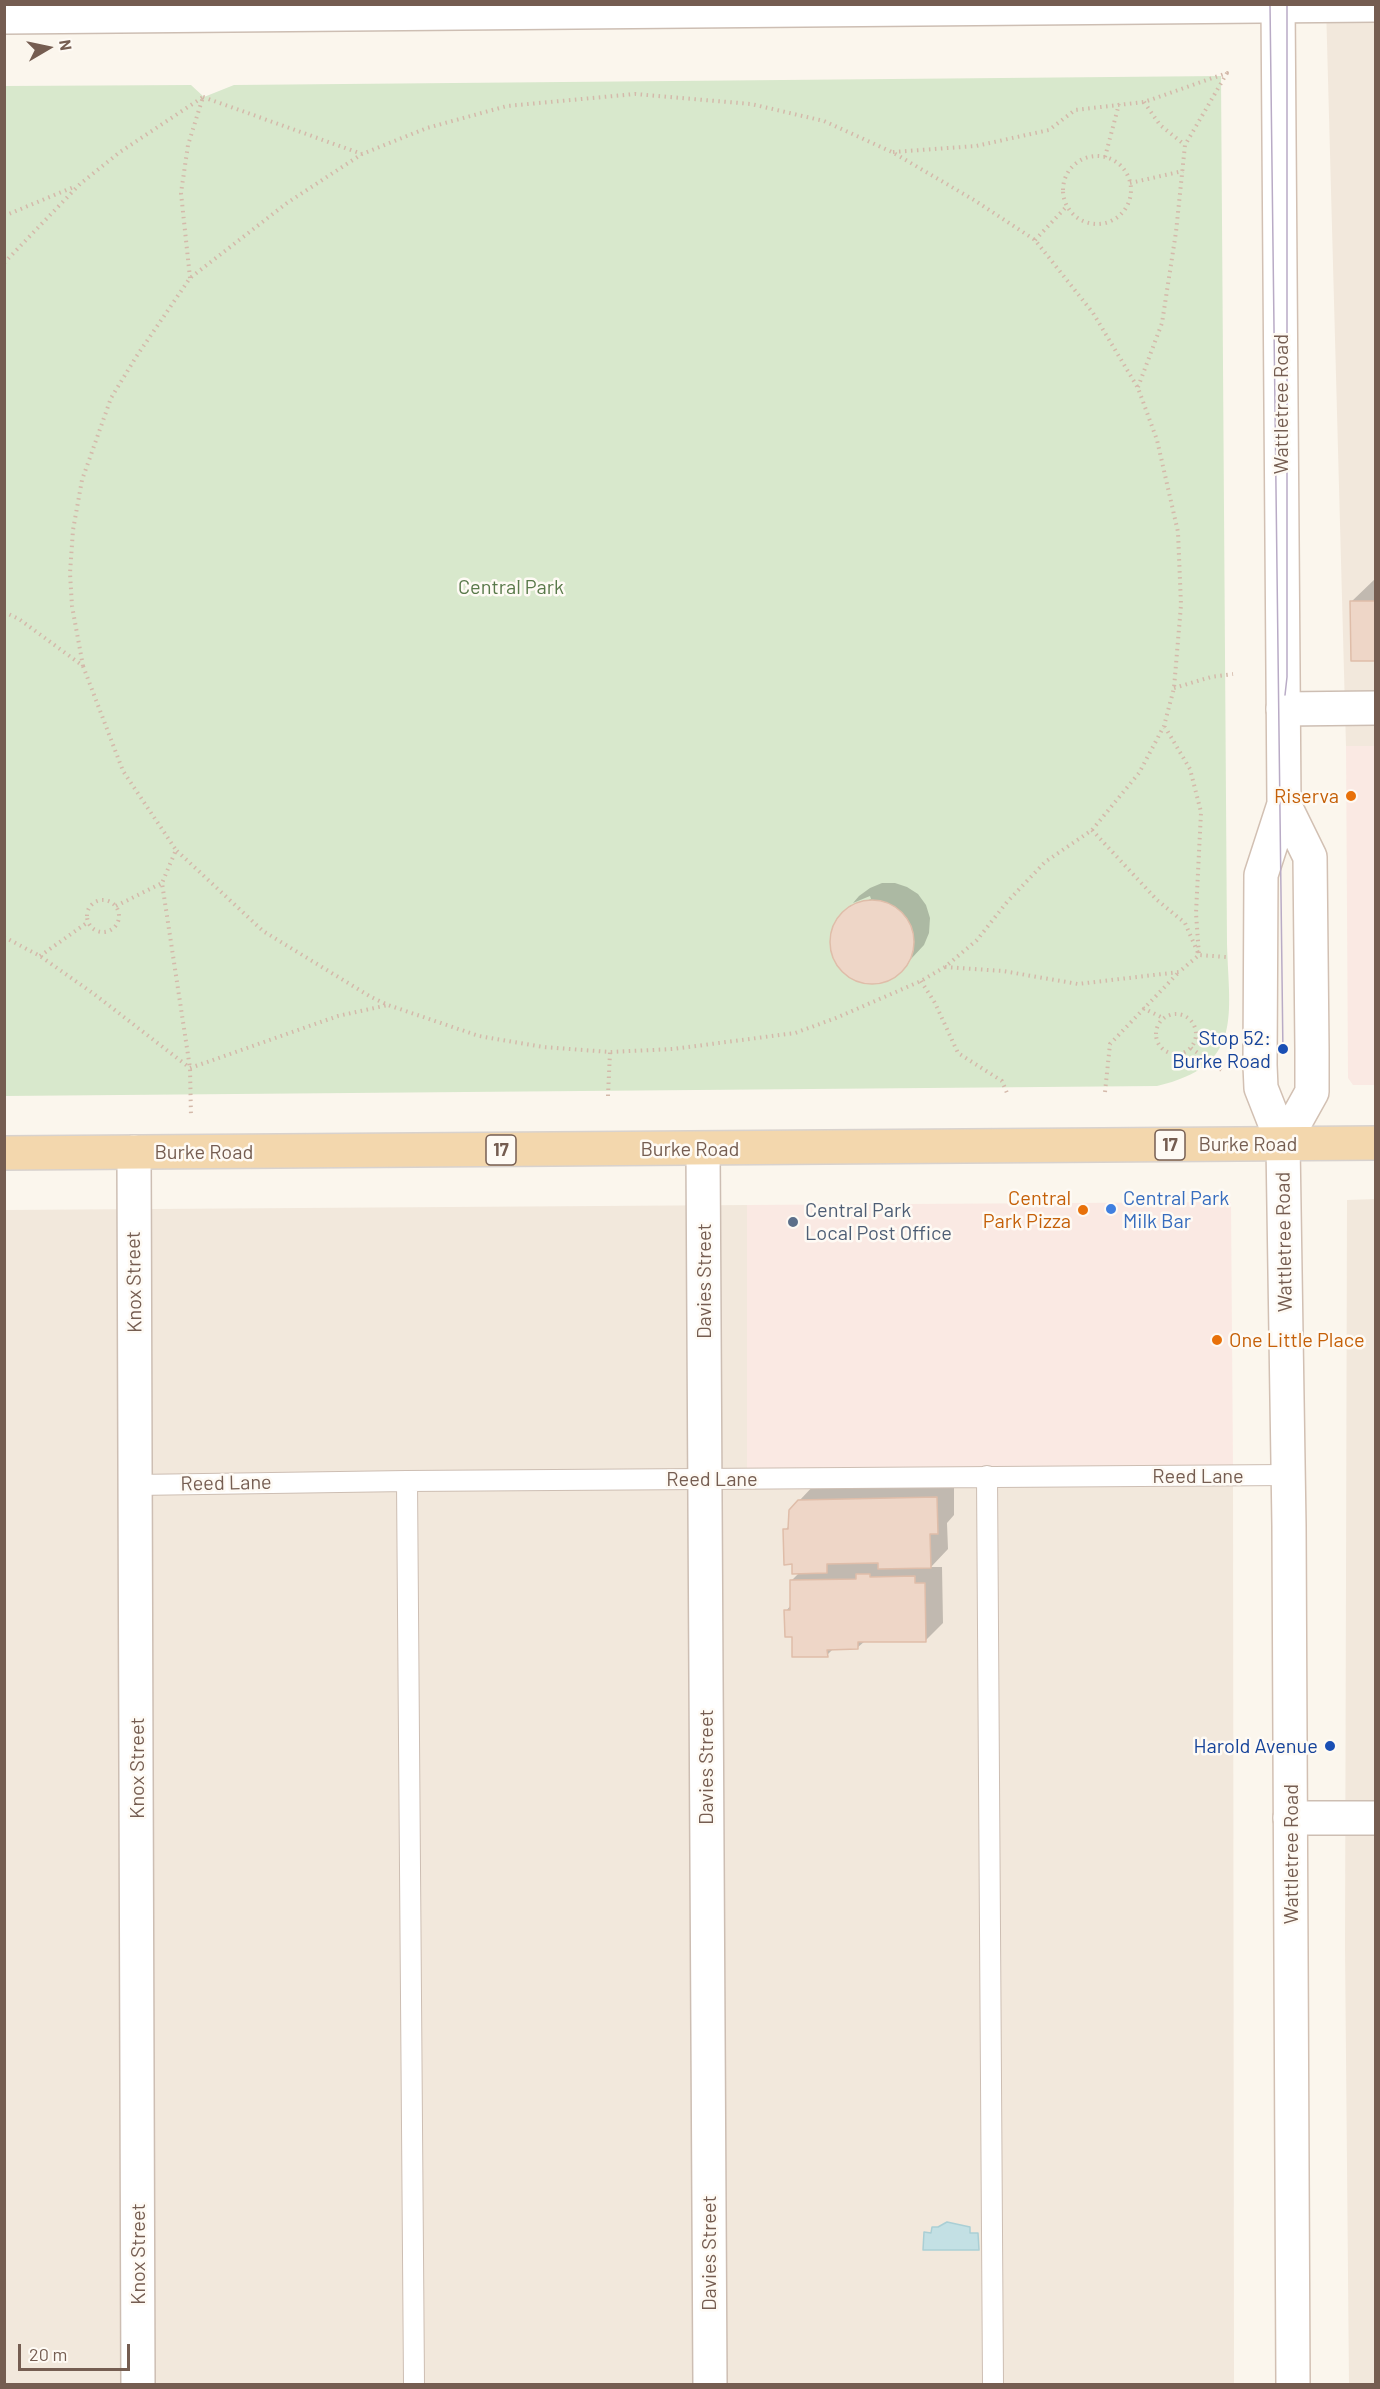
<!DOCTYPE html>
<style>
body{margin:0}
#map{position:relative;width:1380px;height:2389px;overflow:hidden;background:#fbf6ed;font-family:Barlow,sans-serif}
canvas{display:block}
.frame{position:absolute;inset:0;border:6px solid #755d51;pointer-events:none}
.north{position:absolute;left:18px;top:18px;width:60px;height:60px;-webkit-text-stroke:4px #fefaf4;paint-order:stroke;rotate:81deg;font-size:16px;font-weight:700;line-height:24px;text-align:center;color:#755d51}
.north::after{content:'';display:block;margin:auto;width:21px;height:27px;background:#755d51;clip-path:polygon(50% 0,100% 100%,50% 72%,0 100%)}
.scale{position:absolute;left:18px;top:2344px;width:112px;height:27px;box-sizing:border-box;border:3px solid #755d51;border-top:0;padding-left:8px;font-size:18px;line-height:21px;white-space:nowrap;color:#755d51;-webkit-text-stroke:4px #fefaf4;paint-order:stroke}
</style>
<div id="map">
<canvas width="1380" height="2389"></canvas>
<div class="frame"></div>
<div class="north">N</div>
<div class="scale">20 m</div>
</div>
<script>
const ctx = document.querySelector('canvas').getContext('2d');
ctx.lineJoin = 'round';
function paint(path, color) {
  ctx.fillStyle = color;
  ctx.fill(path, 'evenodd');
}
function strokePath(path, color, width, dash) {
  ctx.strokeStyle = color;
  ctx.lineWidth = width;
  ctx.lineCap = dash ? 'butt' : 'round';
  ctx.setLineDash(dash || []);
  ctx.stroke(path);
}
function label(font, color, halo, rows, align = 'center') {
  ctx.font = font + ' Barlow,sans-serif';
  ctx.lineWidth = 5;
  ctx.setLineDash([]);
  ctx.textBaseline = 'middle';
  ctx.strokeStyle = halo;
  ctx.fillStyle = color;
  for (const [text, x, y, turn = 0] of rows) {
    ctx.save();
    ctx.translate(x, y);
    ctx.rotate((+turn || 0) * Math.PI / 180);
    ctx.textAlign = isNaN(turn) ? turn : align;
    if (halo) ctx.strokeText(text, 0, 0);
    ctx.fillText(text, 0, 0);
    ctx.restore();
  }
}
paint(new Path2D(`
 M1326,5H1375V746H1346Z
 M1376,1199L1375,2384H1349L1345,1948L1347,1200Z
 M747,1205L748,1470L1233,1468L1234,2384H5L4,1210Z`), '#f2e8dc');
paint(new Path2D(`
 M1346,746H1375V1085H1353L1348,1078Z
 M1231,1202L1233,1468L747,1470V1205Z`), '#fae9e3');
paint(new Path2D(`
 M1221,76L1227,944C1229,1016 1244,1066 1157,1086L5,1096V86L191,85L204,97L234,85Z`), '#d8e8cc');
const water = new Path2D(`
 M947,2222L970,2227V2233H978L979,2250H923L924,2232L931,2233L932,2227H938Z`);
paint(water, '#c3e0e4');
strokePath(water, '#aacfd5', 1.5);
paint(new Path2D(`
 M1376,578V660L1351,602Z
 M882,883H895L907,887L918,894L926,905L930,918L929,933L924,945L897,974L884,981L870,982L857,980L845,972L837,962L832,951L835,925L851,905V907L871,899L870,896L853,903L859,896L870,888Z
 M954,1480V1515L947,1523L948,1549L931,1567H942L943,1623L926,1640L865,1641L857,1648H834L827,1655L786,1611L792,1604L791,1581L800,1572L785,1530L790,1525L799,1501L816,1483Z`), '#0003');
const building = new Path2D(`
 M1350,601H1376V661H1351Z
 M830 942a42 42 0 1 1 84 0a42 42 0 1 1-84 0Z
 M937,1497L938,1534H930L931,1568L878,1569V1563L827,1564V1573L792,1574V1564L784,1565L783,1529H788L789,1510L798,1500Z
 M856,1574H870V1577L915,1576V1583H925L926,1642H858V1649L827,1650L828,1657H792V1637H785L784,1610H790V1580L856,1579Z`);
paint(building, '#eed6c7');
strokePath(building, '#dfbda9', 1.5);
const lane = new Path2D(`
 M987,1476L993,2384
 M407,1481L414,2384
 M136,1485L407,1481L1288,1475`);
const street = new Path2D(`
 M4,17L1376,5
 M1283,709L1376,708
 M703,1149L710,2384
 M134,1152L138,2384
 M1290,1818H1376`);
const secondary = new Path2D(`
 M1278,4L1284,804L1261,875L1260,1065L1261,1088L1283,1144L1289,1526L1293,2384
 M1283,1144L1312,1092V1050L1310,857L1284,804`);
const primary = new Path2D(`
 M4,1153L1376,1143`);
strokePath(lane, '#cdbeb3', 22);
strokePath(street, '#cdbeb3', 36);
strokePath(secondary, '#d2c0b3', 36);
strokePath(primary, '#d8d2ce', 36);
strokePath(new Path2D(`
 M203,97L362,154
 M1144,102L1160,125L1185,145
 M893,152L976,146L1049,130L1075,110L1144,102L1227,73L1185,145L1176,232L1162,323L1138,387
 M1063 190a34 34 0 1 1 68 0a34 34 0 1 1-68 0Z
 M1105,157L1119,104
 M1130,183L1183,171
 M4,216L76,186
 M1035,240L1067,206
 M4,263L80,184L120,152L203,97
 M190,278L181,193L188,145L203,97
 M4,612L19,619L83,666L123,771L176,850L162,883L190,1068L191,1117
 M83,666L72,606L70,573L73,530L82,480L111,398L136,357L190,278L287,203L362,154L427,128L507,106L635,94L751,104L824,121L892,152L974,200L1035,240L1093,313L1138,388L1157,440L1178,532L1181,605L1174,688L1164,726L1139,773L1092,830L1045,862L1007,902L977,940L945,967L921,981L836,1018L795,1033L673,1049L610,1052L543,1047L479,1036L388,1005L371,997L263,931L176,850
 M1174,688L1211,677L1233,674
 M1092,830L1157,900L1185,923L1199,955L1226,957
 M87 916a16 16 0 1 1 32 0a16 16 0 1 1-32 0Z
 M116,906L162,883
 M4,937L40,956L94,994L190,1068L338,1016L388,1005
 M40,956L88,922
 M945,967L1003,971L1078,984L1179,972L1199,955L1196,913L1201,812L1190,769L1165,727
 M921,981L935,1003L958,1053L1002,1081L1007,1093
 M1143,1008L1163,1018
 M1156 1034a20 20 0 1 1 40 0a20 20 0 1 1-40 0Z
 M1191,1048L1223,1071
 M1105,1092L1110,1044L1178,973
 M608,1096L610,1052`), '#d4b9aa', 4, [1.5, 4.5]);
strokePath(lane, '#fff', 20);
strokePath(street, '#fff', 33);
strokePath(secondary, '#fff', 33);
strokePath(primary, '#f3d7ad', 33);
strokePath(new Path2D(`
 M1270,4L1283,1055
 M1285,695L1287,677V4`), '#b9abc6', 1.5);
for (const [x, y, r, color] of [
 [1351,796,6,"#e8710a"],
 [1283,1049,6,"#1a4fb4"],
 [1111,1209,6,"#3f7fe0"],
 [1083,1210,6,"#e8710a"],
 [793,1222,6,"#5c6f8a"],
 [1217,1340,6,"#e8710a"],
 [1330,1746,6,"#1a4fb4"]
]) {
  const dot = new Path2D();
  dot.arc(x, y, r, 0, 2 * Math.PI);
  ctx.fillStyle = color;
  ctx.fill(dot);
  strokePath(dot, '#fefaf4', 2);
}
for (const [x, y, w] of [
 [1170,1145,30],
 [501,1150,30]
]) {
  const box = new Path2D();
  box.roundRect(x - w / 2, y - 15, w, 30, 4.5);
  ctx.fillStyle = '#fefaf4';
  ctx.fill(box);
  strokePath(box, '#755d51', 1.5);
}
label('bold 18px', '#755d51', null, [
 ["17",1170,1145],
 ["17",501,1150]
]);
label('20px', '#755d51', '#fefaf4', [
 ["Wattletree Road",1281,404,-90],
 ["Burke Road",1248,1144],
 ["Burke Road",690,1149],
 ["Burke Road",204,1152],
 ["Wattletree Road",1284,1242,-91],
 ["Davies Street",704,1281,-90],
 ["Knox Street",134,1282,-91],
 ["Reed Lane",1198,1476],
 ["Reed Lane",712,1479],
 ["Reed Lane",226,1483,-1],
 ["Davies Street",706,1767,-90],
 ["Knox Street",137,1768,-90],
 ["Wattletree Road",1291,1854,-90],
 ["Davies Street",709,2253,-90],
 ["Knox Street",138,2254,-90]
]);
label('20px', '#59794a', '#fefaf4', [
 ["Central Park",511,587]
]);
label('20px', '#c56008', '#fefaf4', [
 ["Riserva",1339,796],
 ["Central",1071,1198],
 ["Park Pizza",1071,1221],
 ["One Little Place",1229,1340,"left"]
], 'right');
label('20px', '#164399', '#fefaf4', [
 ["Stop 52:",1271,1038],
 ["Burke Road",1271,1061],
 ["Harold Avenue",1318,1746]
], 'right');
label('20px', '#366cbe', '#fefaf4', [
 ["Central Park",1123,1198],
 ["Milk Bar",1123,1221]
], 'left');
label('20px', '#4e5e75', '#fefaf4', [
 ["Central Park",805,1210],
 ["Local Post Office",805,1233]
], 'left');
</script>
